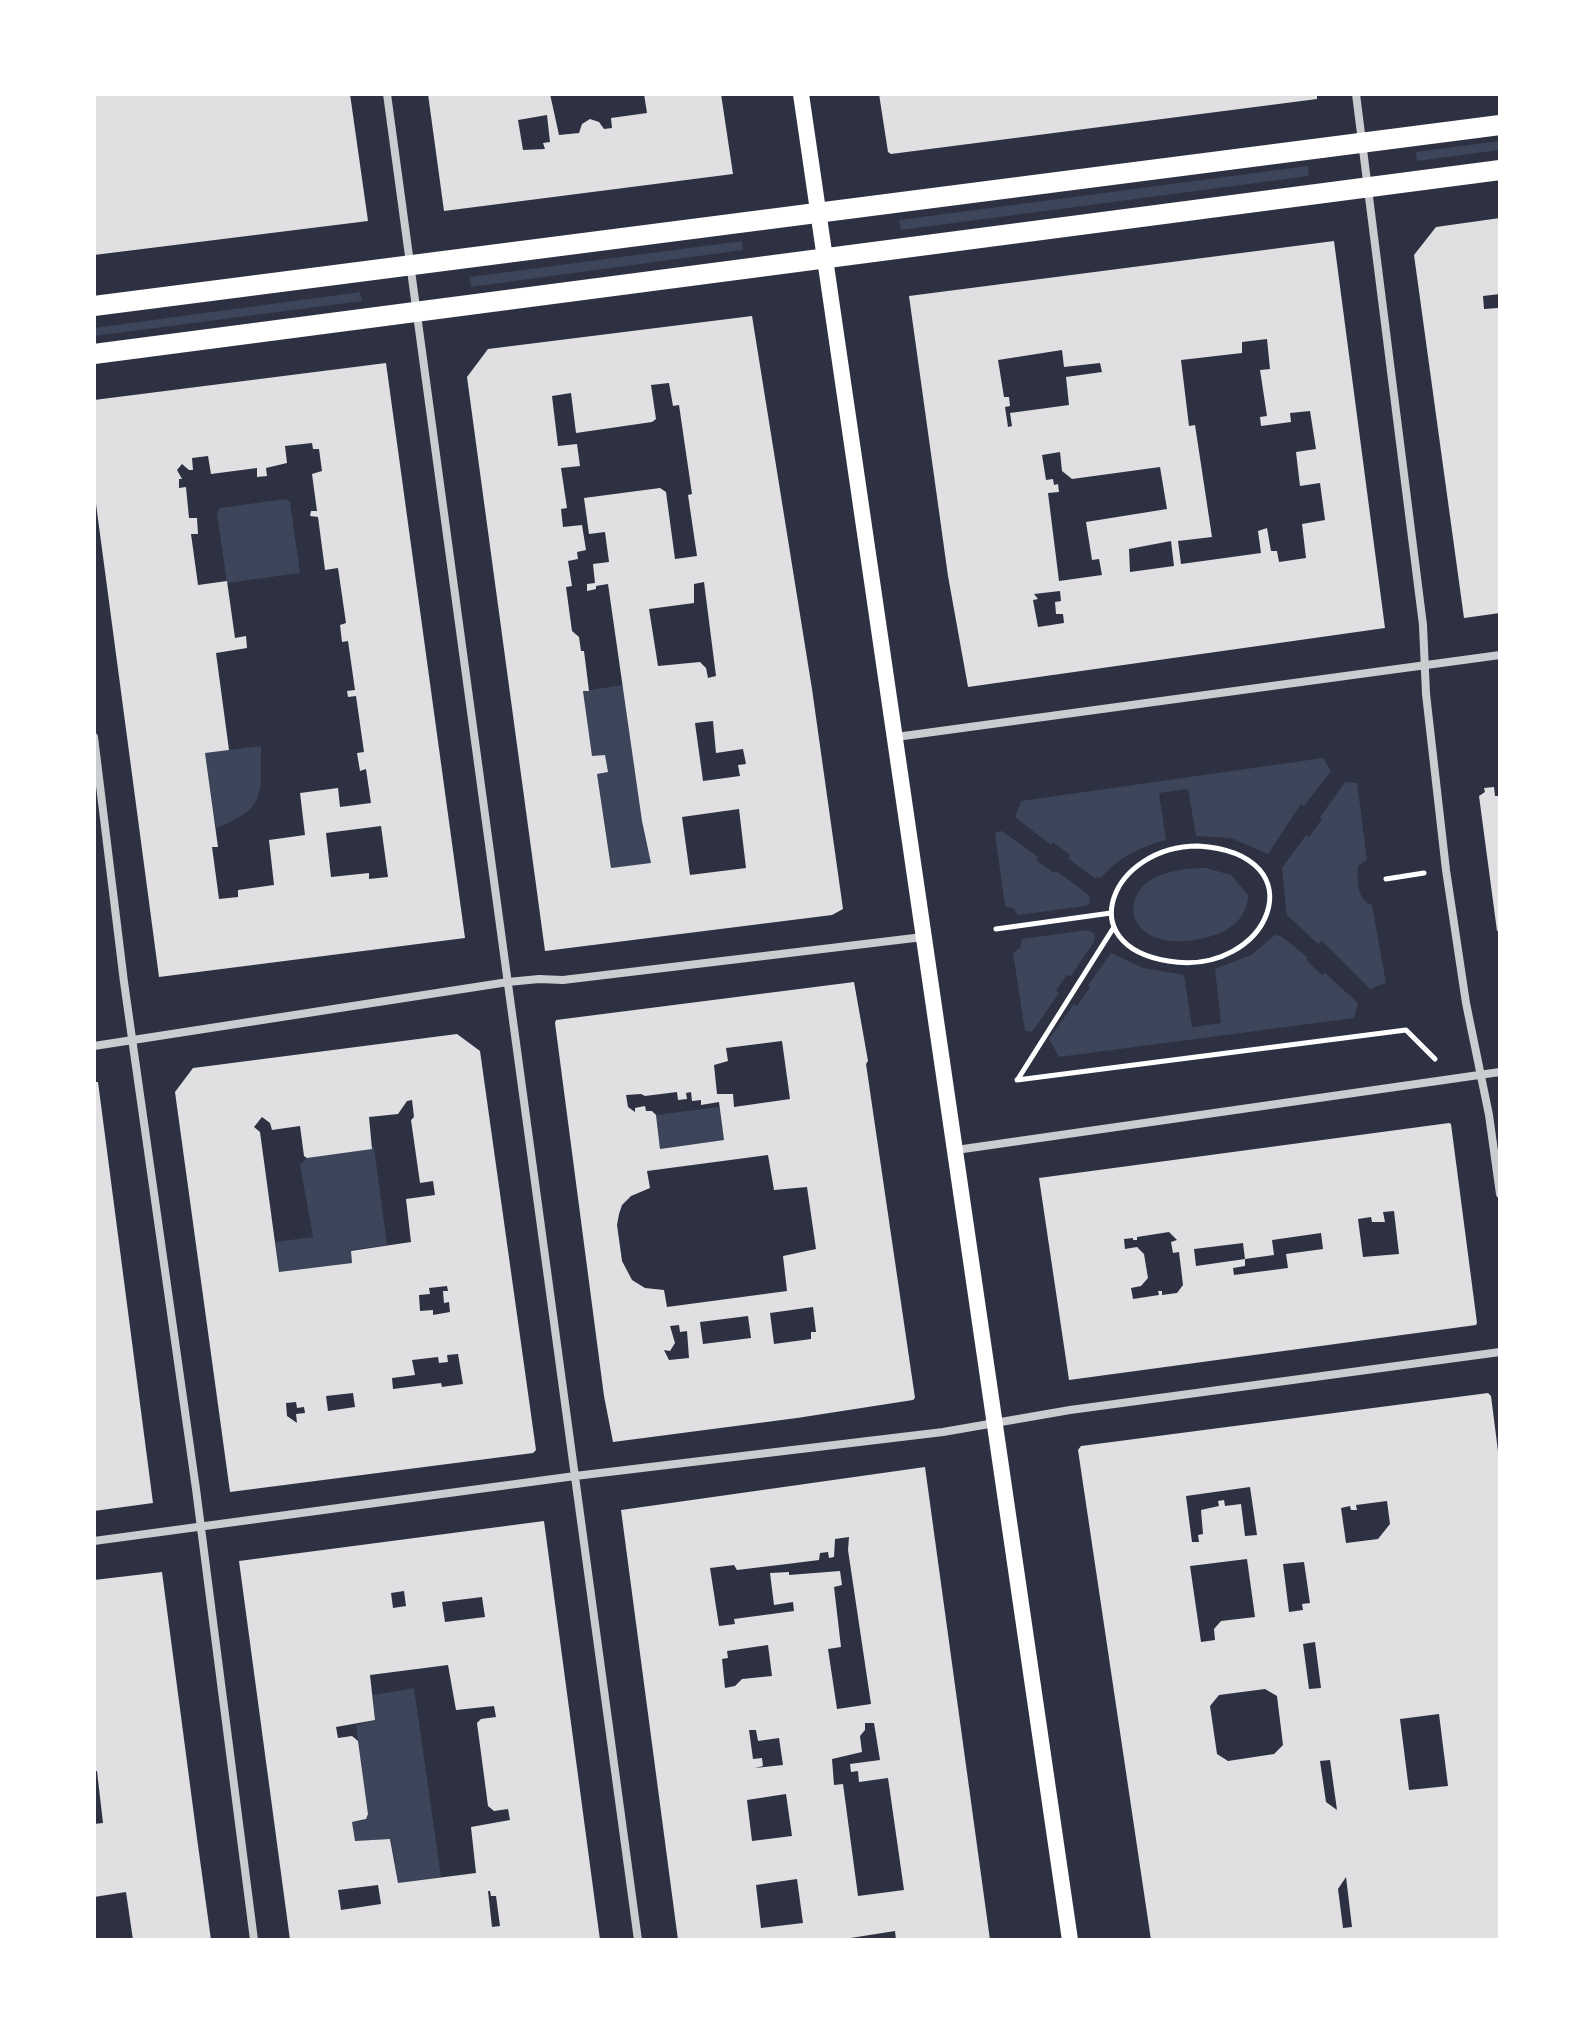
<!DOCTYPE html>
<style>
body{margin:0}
#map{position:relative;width:1594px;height:2034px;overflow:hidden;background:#2d3142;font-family:"PT Sans Narrow",sans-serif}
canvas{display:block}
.frame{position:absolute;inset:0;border:96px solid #fff;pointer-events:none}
</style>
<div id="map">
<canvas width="1594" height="2034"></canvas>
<div class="frame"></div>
</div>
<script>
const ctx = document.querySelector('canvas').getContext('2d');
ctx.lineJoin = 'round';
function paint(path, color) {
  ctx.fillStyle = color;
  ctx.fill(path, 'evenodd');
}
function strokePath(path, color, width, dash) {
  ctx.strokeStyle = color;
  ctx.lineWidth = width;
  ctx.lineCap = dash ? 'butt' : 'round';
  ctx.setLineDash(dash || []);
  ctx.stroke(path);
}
paint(new Path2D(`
 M1500,141V150L1417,161L1416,152Z
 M1308,166L1309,176L901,230L899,220Z
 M742,241L743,250L471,287L470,277Z
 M360,292L362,301L94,336V328Z
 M286,499L290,502L300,573L227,583L217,513L220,508Z
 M623,685L651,863L611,868L597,774L607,772L605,756H592L583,691Z
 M261,746C261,795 266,809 216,828L205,753Z
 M1323,758L1331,771L1304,806L1301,804L1268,854L1231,838L1196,836L1188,789L1159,793L1166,840C1141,847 1118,857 1102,877L1094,878L1068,858L1070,855L1053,842L1051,845L1015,817L1021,801Z
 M1345,782L1357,783L1367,860L1358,866C1357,880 1357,901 1372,905L1386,983L1370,989L1322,941L1318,944L1287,915L1286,910L1282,868L1306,835L1309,837L1322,819L1320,817Z
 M1002,831L1038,857L1036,860L1054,873L1056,871L1089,895L1090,903L1085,906L1018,915L1013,908L1005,906L995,833Z
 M1206,868L1231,875L1248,895C1248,911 1239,922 1226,930C1203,943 1151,950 1136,921C1133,916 1133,909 1134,903C1140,873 1181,868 1206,868Z
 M1087,930L1095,934L1094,942L1071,976L1067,975L1056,990L1059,993L1032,1032L1025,1031L1013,953L1020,948L1022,939Z
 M1275,935L1281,936L1307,957L1306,960L1322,975L1325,973L1358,1003L1354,1018L1059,1057L1049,1039L1074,1004L1077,1006L1090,987L1088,985L1111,953L1143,968L1184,975L1192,1027L1221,1023L1215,969L1251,955Z
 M719,1107L724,1140L660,1149L656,1115Z
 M374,1147L387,1245L351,1250L352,1263L279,1272L275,1242L313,1237L300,1165L307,1158Z
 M414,1688L441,1877L398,1883L391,1839L355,1841L352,1822L363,1821L368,1814L356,1725L375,1720L373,1695Z`), '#3c4559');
paint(new Path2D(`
 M94,94H350L368,221L94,255Z
 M428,94H550L559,135L579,133L582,124L590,119L599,122L604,129L612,128L611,118L647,113L644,94H721L733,174L444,211ZM547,115L550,142L543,143L545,149L523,150L518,120Z
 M879,94H1317V99L891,154L888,152Z
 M1500,218V294L1483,296L1484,309L1498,308L1500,327V613L1464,618L1414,255L1436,227Z
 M1334,241L1385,628L968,687L948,576L909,296ZM1267,339L1270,369L1260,370L1267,416L1260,417L1261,426L1291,422L1290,413L1310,411L1316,449L1296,452L1300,486L1320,483L1325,520L1302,524L1306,558L1279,562L1277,551H1271L1267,528L1258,531L1261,553L1181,564L1178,541L1212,537L1195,425L1189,426L1181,360L1242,353V342ZM1062,350L1064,367L1100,363L1102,372L1066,377L1069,405L1010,413L1012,426L1008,427L1005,407L1010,406L1009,397H1004L998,360ZM1060,452L1062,471L1072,479L1160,467L1167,509L1086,522L1092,560L1099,559L1102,575L1059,581L1048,493L1059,492L1058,484L1054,485L1053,479L1046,480L1042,455ZM1171,541L1174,566L1130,572L1129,549ZM1060,591L1061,601L1055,602L1056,614H1063L1064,623L1038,627L1033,600L1038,599L1034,594Z
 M752,316L812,689L843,909L832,915L545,951L467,377L488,349ZM669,383L673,406L679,405L692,494L688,495L697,556L675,559L666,492L660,488L584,498L589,534L605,532L609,562L593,564L595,583L587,584V591L596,589V586L608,584L642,821L651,863L611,868L597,774L608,772L605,755L592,756L583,691H589L584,651H581L579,637L572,631L566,587L572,586L568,561L578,559L577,552L586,550L582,525L563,527L561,509L567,508L561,468L580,466L577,444L558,446L552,396L571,393L576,433L652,422L656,419L651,385ZM704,582L716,676L708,678L706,668L700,662L658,666L649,609L694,603V584ZM713,721L716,753L743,749L746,764L738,765L740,776L703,781L695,723ZM739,809L746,868L690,875L682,817Z
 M386,363L465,938L159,977L94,489V400ZM312,443L313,449H319L322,471L312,474L317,511H311L310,516L318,517L325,570L338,568L346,623L340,625L342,642L348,641L355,690L347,691L348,697L356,696L364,752L357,753L360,771L366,769L371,803L340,807L338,788L300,793L305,835L269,840L274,885L238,890V897L219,899L212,847H218L205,753L229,750L216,653L247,648L246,636L235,638L227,581L198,585L191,534H198L197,518H189L186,487L179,488V479H182L177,470L182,464L189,470H193L192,458L208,456L211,474L257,468V477L267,476L266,468L287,463L285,446ZM381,826L388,877L369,879V873L331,877L326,833Z
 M1494,787L1495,796H1500V931H1497L1479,796L1485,792L1484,788Z
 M854,982L868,1061L866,1064L915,1398L913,1400L797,1418L613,1442L604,1396L555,1023L556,1020ZM782,1041L790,1099L734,1107L733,1094H717L714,1065L728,1061L726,1048ZM677,1092L678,1100L687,1099L686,1093L691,1092L692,1101L701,1100V1105L719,1102L724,1140L660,1149L656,1115L652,1111H646L645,1106L635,1108V1112L628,1107L626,1095L641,1094L645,1096ZM768,1155L774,1190L807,1187L816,1249L783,1256L787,1291L667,1307L664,1290L645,1288L632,1280L622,1261L617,1225L619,1214L622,1205L631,1196L650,1188L647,1171ZM813,1307L816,1332H811V1339L774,1344L770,1313ZM748,1316L751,1338L703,1344L700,1322ZM679,1325L680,1332L687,1331L689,1358L669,1360L664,1350L670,1351L675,1343L670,1326Z
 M457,1034L480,1051L536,1450L533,1453L230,1492L175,1092L193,1068ZM412,1100L414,1117L411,1120L420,1183L433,1181L435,1195L406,1199L411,1242L351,1251L352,1263L279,1272L260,1132L254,1127L262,1117L270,1123L272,1130L300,1126L304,1156L307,1158L372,1149L369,1117L398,1114L407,1101ZM447,1286L448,1291H443L444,1303L449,1302L450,1312L433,1315V1310L420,1311L419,1295L430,1294L429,1288ZM458,1354L463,1384L442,1387L441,1383L393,1389L392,1378L415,1375L412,1360L438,1357L439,1363L448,1362L447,1355ZM353,1393L355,1407L328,1411L326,1396ZM296,1402L297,1408L304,1407L305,1413L296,1414L297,1423L287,1416L286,1403Z
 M94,1082H98L153,1503L94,1511Z
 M1449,1123L1451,1124L1477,1323L1476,1325L1069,1380L1039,1178ZM1394,1211L1399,1254L1363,1257L1358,1219L1371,1217L1372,1222H1385L1383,1212ZM1169,1232L1177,1240L1171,1242L1173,1253L1179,1252L1183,1285L1177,1293L1162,1295V1291H1158L1159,1295L1133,1299L1131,1288L1141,1286L1148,1278L1144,1254L1137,1247L1125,1249L1124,1239L1133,1238V1240H1137V1237ZM1321,1233L1323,1249L1286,1254L1288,1268L1234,1275L1233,1268L1245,1266V1259L1196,1266L1194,1249L1243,1243L1245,1259L1274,1255L1272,1240Z
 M1488,1393L1491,1396L1500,1467V1940H1151L1078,1450L1081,1446ZM1250,1487L1257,1535L1245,1536L1241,1504L1225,1506L1224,1500L1218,1501L1219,1506L1201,1510L1203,1534L1198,1535L1199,1542H1192L1186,1496ZM1387,1501L1390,1524L1378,1539L1346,1543L1341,1508L1350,1506L1351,1510H1357L1356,1505ZM1247,1559L1255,1617L1221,1621L1214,1629L1215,1640L1201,1642L1190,1566ZM1304,1562L1310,1603L1302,1604L1303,1610L1289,1612L1283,1564ZM1315,1642L1321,1688L1309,1689L1303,1644ZM1265,1689L1277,1696L1283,1745L1274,1754L1228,1761L1217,1754L1210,1706L1219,1695ZM1439,1714L1448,1786L1409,1790L1400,1719ZM1330,1760L1337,1810L1326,1802L1320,1761ZM1346,1877L1352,1927L1343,1928L1338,1889Z
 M925,1467L990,1940H896L895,1931L838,1940H678L621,1510ZM849,1537L848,1550L871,1704L837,1709L828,1649L841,1647L834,1587L842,1585L840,1571L789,1575V1572L770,1573L774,1605L793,1602L794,1611L734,1619L735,1624L719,1626L710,1568L734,1565L737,1570L787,1564L819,1560L820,1553L828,1552L829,1558L834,1557L835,1539ZM768,1645L772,1676L742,1679L735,1686L725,1688L722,1659L728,1658L727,1651ZM865,1723H874L880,1760L850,1764L851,1772L858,1771L859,1782L888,1778L904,1890L858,1896L843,1784L834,1785L832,1759L862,1752L860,1736L865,1730ZM749,1730H756L758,1741L779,1738L783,1765L755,1768L763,1766L762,1758L753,1759ZM786,1794L792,1836L752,1841L747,1800ZM797,1879L803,1923L761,1928L756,1885Z
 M544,1521L600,1940H290L239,1561ZM404,1591L406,1606L393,1608L391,1593ZM482,1597L485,1617L445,1622L442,1602ZM448,1665L456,1710L494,1706L496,1717L481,1719L477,1723L488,1806L494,1811L508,1809L510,1820L471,1827L476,1873L398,1883L390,1839L355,1841L352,1822L366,1819L368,1814L358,1741L352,1736L338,1738L336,1727L375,1720L370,1675ZM378,1885L381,1904L341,1910L338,1890ZM488,1891H490L491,1896H496L500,1926L492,1927Z
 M162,1572L197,1838L211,1940H133L126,1892L94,1897V1824L103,1823L97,1771H94V1580Z`), '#e0e0e3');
strokePath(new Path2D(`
 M1198,846C1321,854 1269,978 1168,961C1070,945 1112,846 1198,846Z
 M1386,879L1424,873
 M996,929L1111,913
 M1018,1079L1114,927
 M1017,1080L1406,1030L1435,1059`), '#fff', 5);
strokePath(new Path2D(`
 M387,94L638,1940
 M1356,94L1423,625L1426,694L1446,870L1466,1003L1489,1115L1500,1194
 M94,737L124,982L196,1489L254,1940
 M896,737L1500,655
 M94,1046L508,982L539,979L563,980L923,937
 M956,1150L1500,1072
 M94,1541L575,1476L943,1432L1070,1410L1500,1352`), '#caccd0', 8);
strokePath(new Path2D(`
 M801,94L1070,1940`), '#fff', 16);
strokePath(new Path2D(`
 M94,306L1500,125
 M94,354L1500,170`), '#fff', 20);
</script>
